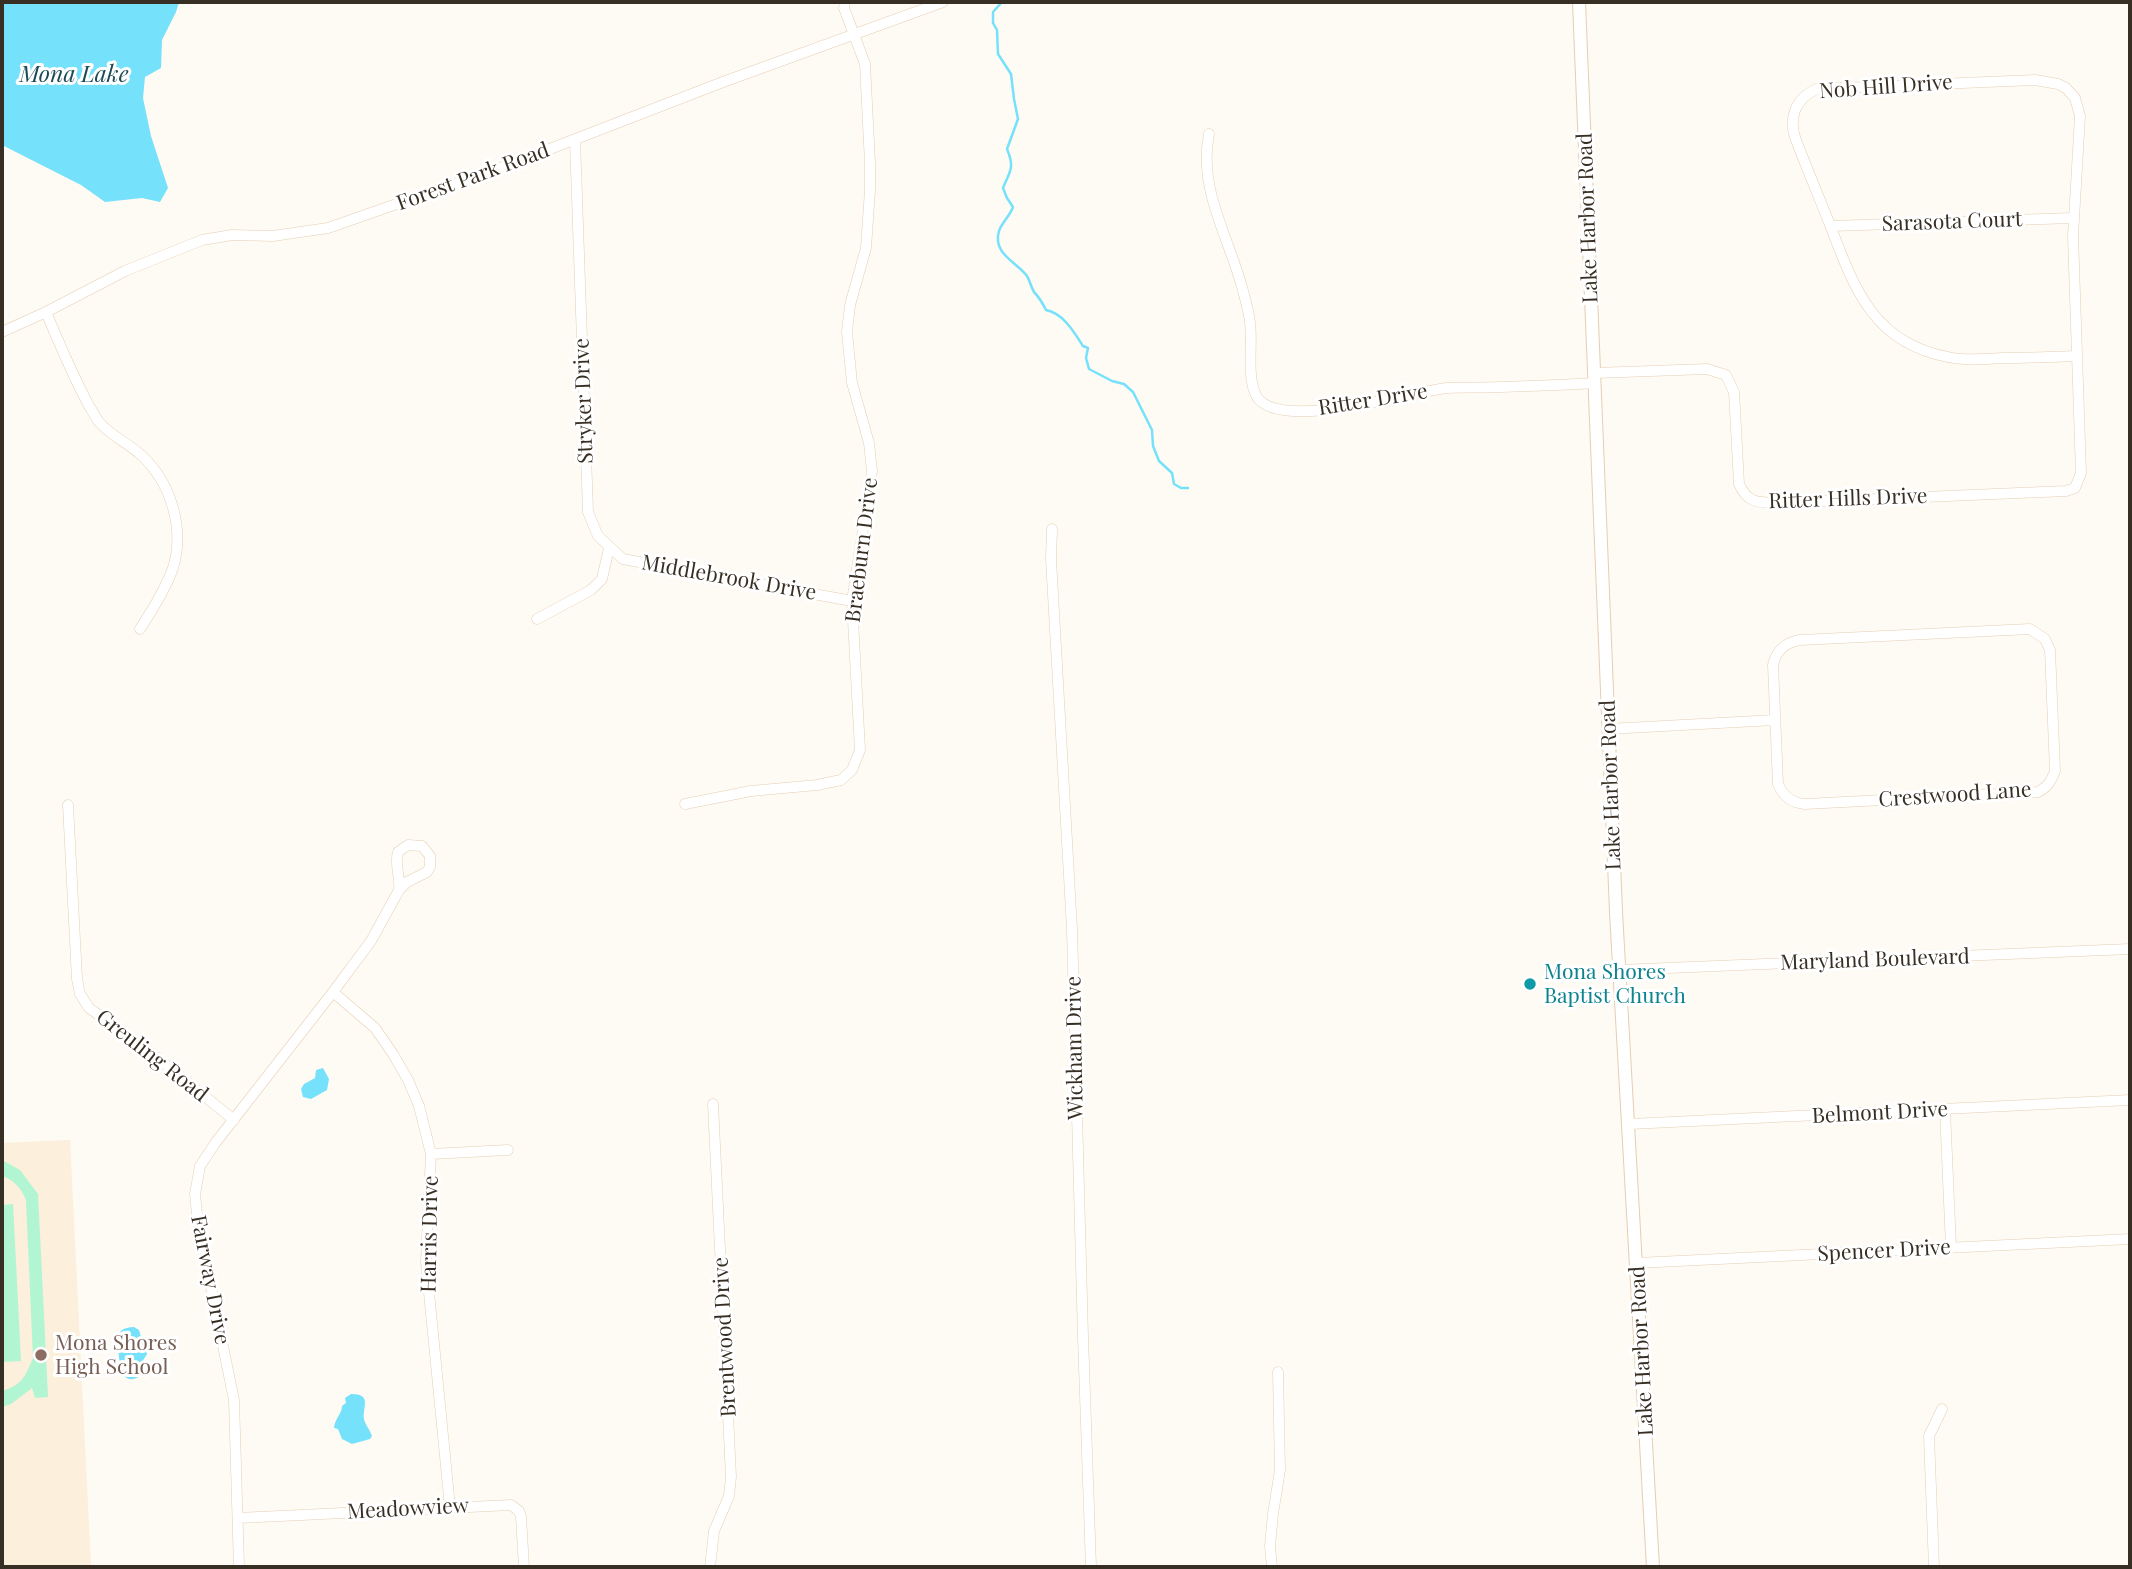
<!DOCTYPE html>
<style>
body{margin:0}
#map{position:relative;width:2132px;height:1569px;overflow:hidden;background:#fefaf4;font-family:"Playfair Display",serif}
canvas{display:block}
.frame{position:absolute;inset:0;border:4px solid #382f24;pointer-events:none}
</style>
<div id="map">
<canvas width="2132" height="1569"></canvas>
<div class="frame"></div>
</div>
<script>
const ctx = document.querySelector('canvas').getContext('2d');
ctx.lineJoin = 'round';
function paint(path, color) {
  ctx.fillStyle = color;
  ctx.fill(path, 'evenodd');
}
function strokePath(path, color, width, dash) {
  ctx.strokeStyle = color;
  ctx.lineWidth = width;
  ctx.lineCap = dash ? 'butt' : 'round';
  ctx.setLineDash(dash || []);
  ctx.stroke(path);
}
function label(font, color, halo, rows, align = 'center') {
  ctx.font = font + ' "Playfair Display",serif';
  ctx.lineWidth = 6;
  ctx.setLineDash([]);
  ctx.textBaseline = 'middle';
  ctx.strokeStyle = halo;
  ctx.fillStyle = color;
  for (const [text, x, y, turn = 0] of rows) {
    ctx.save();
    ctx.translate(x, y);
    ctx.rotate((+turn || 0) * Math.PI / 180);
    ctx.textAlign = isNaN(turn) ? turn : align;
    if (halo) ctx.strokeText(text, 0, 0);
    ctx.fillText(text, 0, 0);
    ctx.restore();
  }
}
paint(new Path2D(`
 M70,1140L91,1567H2V1143Z`), '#fcefdb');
paint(new Path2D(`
 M2,1160L20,1170L38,1194L48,1397L35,1398L32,1388L11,1404L2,1407V1391C22,1385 25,1377 33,1358L26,1200C22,1189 13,1179 2,1176Z
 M13,1204L21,1361L2,1362V1205Z`), '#b1f5d2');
paint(new Path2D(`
 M2,2H179L176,12L162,40L161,68L145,77L143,98L151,136L168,188L160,202L142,198L105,202L81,185L2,145Z
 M323,1068L329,1079L327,1090L311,1099L303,1097L301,1089L304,1084L315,1078L316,1070Z
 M134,1327L139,1330L142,1341L146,1344L147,1354L142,1362L143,1374C124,1388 121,1371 119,1357C118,1342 112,1328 134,1327Z
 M351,1394C373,1394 362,1408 364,1419C365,1424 370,1430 372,1436L370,1439L352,1444L342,1439L338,1429L334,1428C335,1418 342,1414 342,1406L346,1403L345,1398Z`), '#75e1fb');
strokePath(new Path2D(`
 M1002,2L993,12V23L997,30L998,54L1011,74L1014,99L1018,119L1007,149C1015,168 1010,171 1003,188L1007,198L1013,207C1010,216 1002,222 999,231C992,254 1017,262 1027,276C1030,281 1031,287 1034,292C1040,298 1042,302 1046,310C1063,313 1074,332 1083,346L1088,348L1086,358L1089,369L1112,381L1124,384L1133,392L1152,430L1153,446L1159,461L1172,473L1174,484L1181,488H1188`), '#75e1fb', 2.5);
const minor = new Path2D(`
 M1209,134C1198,188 1228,236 1242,287C1245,299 1249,311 1250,323C1253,344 1246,379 1257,397C1280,432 1411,392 1447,388C1464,387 1482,388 1500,387C1532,386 1564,385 1595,383
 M575,140L588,512L598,536L623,559L852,601
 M1831,226L2073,218
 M46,312C59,343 72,374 88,404C92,410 95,417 99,422C111,436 128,443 141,455C171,482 185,529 173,568C165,590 152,610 140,629
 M2,332L46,312L125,271L202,240L232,235L273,236L328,228L511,164L723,82L943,2
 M1595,373L1707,369L1726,375L1734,392L1739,484C1748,505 1761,502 1781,503L2066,491L2075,488L2081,473L2073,236L2080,116L2075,98L2066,88L2058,84L2035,80L1817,89C1795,98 1788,119 1796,140C1807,169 1819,197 1830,225C1854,288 1873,343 1948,357C1965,361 1984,359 2001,358C2026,358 2051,357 2076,356
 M1052,529L1051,559L1072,929L1083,1337L1091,1567
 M537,619L591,590L602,579L609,548
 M2030,629L2045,639L2050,650L2055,771C2051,781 2048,787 2038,792L1805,804C1791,803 1783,796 1778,784L1773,665C1776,651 1786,642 1800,640Z
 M1608,729L1775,720
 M685,804L751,791L817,785L841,780L852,770L860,750L852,601L872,471L869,443L852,383L847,332L850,305L866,248L870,190V163L865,64L844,8L845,2
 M68,805L77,979L80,994L89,1008L145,1048L234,1120
 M1619,970L2130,949
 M333,992L375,1028L393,1054L408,1080L419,1106L431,1154L426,1262L450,1507
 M1945,1110L1951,1247
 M1630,1124L2130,1100
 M431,1154L508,1150
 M1637,1263L2130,1239
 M238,1518L511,1505L519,1511L521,1517L524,1567
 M239,1567L234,1400L198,1224L195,1194L200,1166L216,1142L333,992L371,941L399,890L407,882L427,872L430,867V856L422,846L408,845L398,852C394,865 401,877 399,890
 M710,1567L714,1531L729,1496L731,1477L713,1104
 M1272,1567L1270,1546L1273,1514L1280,1470L1278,1372
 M1934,1567L1929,1436L1942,1409`);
const tertiary = new Path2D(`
 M1579,2L1616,912L1653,1567`);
strokePath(minor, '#e5ceb2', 11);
strokePath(tertiary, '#e5ceb2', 14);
strokePath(minor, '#fff', 10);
strokePath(tertiary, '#fff', 12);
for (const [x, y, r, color] of [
 [1530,984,7,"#0f9aa8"],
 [41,1355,7,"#8d6e63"]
]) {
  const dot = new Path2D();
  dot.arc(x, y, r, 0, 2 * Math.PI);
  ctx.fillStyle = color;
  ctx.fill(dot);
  strokePath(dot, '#fff', 2.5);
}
label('21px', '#382f24', '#fff', [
 ["Nob Hill Drive",1886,87,-4],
 ["Forest Park Road",473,177,-20],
 ["Lake Harbor Road",1588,218,-92],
 ["Sarasota Court",1952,222,-2],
 ["Ritter Drive",1373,400,-9],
 ["Stryker Drive",584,401,-92],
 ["Ritter Hills Drive",1848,499,-2],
 ["Braeburn Drive",862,550,-83],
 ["Middlebrook Drive",729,578,10],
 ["Lake Harbor Road",1611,785,-92],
 ["Crestwood Lane",1955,795,-4],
 ["Maryland Boulevard",1875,960,-2],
 ["Wickham Drive",1075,1048,-91],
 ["Greuling Road",152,1056,38],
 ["Belmont Drive",1880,1113,-3],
 ["Harris Drive",430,1234,-89],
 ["Spencer Drive",1884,1251,-3],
 ["Fairway Drive",210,1280,79],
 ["Brentwood Drive",725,1337,-93],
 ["Lake Harbor Road",1642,1351,-93],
 ["Meadowview",408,1509,-3]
]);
label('21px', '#0d838f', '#fff', [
 ["Mona Shores",1544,972],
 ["Baptist Church",1544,996]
], 'left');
label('21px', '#785e54', '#fff', [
 ["Mona Shores",55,1343],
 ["High School",55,1367]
], 'left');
label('italic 23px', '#1a4a55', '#fff', [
 ["Mona Lake",74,75]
]);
</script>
